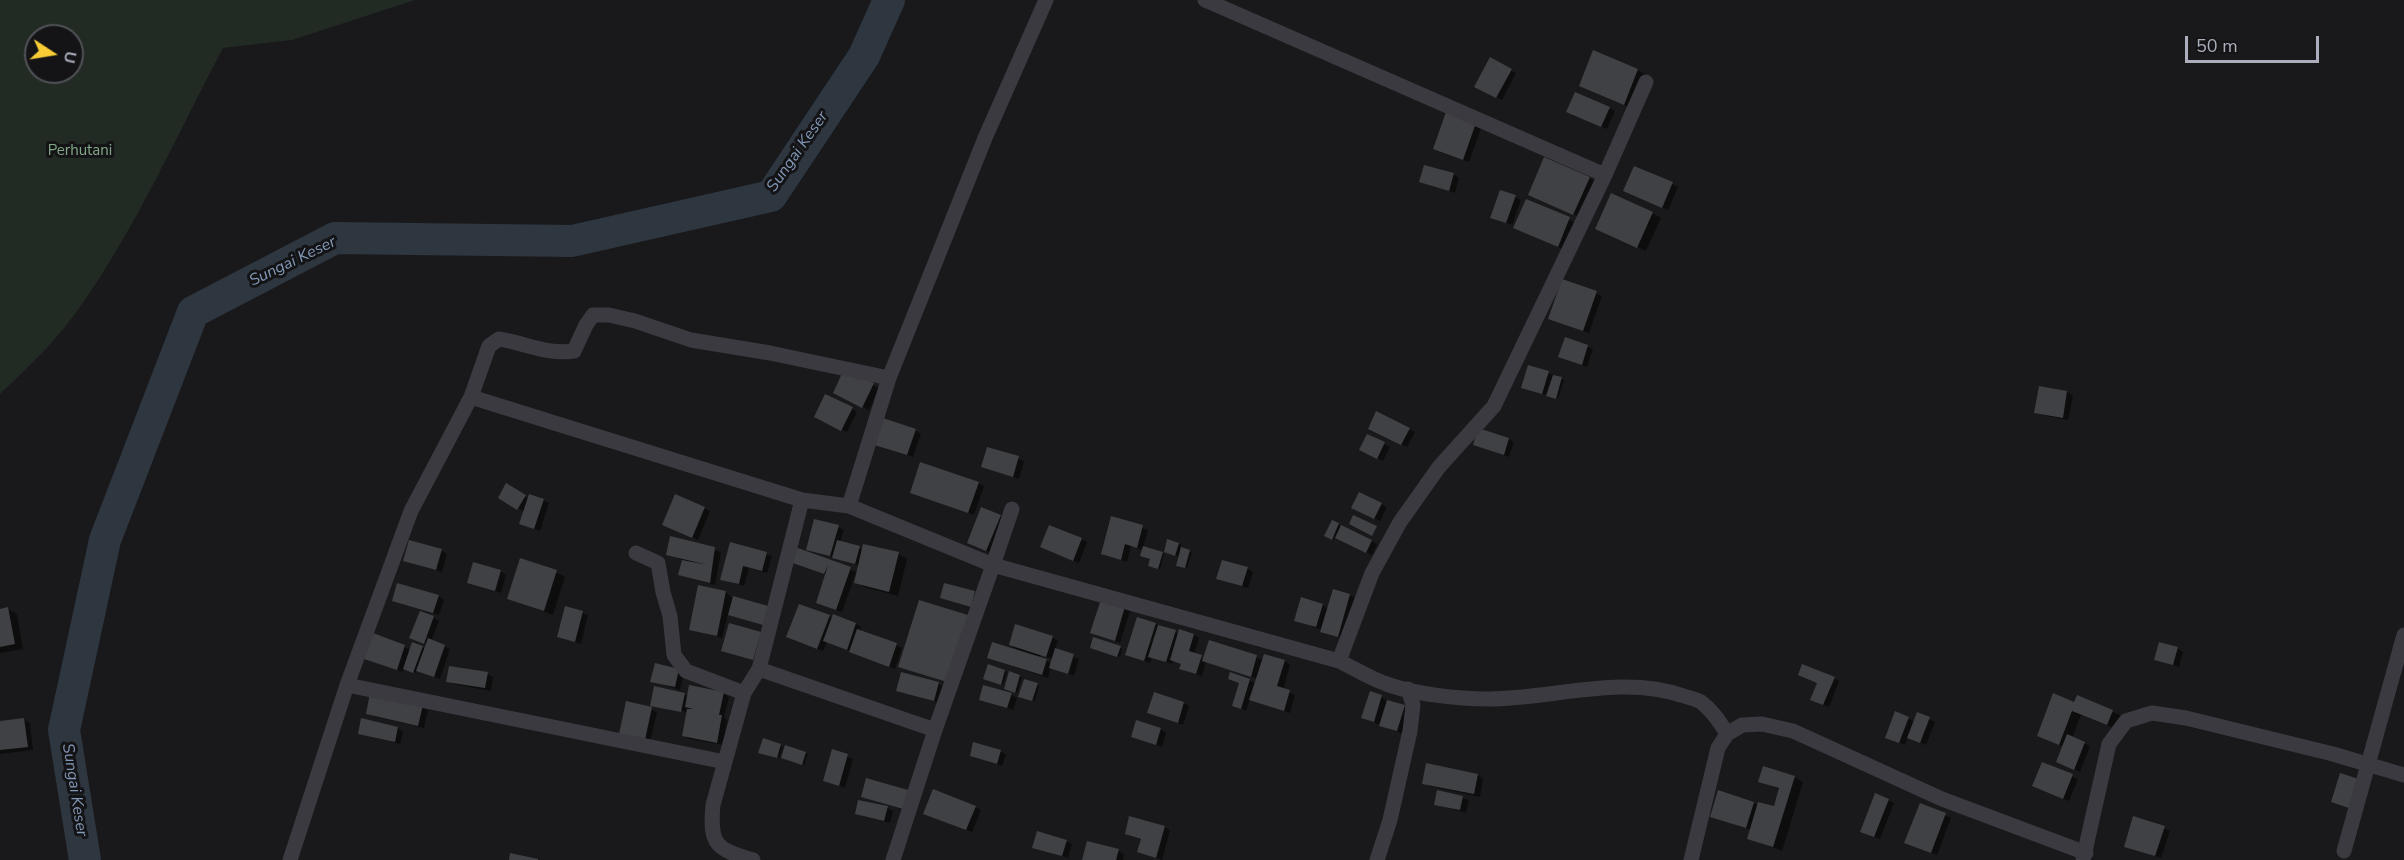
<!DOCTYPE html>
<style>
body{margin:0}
#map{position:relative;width:2404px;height:860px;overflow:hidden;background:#19191b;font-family:"Nunito Sans",sans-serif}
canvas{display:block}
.north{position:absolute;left:24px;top:24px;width:60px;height:60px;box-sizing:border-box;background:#141416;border:2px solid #505258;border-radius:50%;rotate:102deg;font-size:16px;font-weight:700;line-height:24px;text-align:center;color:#abaebb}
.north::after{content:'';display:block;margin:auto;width:21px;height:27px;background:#f7cc35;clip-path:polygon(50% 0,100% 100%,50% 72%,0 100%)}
.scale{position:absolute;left:2185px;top:36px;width:134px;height:27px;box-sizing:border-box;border:3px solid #abaebb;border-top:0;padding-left:8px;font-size:18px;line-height:21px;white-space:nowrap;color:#abaebb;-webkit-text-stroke:4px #141416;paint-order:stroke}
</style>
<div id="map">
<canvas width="2404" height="860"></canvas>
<div class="north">U</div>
<div class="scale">50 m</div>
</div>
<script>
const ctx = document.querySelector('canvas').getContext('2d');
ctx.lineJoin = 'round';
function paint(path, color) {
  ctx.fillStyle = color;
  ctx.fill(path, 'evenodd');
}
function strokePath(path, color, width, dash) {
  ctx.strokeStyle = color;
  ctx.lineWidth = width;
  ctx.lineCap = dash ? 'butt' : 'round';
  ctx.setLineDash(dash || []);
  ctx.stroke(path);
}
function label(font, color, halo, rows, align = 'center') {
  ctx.font = font + ' "Nunito Sans",sans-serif';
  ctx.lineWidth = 6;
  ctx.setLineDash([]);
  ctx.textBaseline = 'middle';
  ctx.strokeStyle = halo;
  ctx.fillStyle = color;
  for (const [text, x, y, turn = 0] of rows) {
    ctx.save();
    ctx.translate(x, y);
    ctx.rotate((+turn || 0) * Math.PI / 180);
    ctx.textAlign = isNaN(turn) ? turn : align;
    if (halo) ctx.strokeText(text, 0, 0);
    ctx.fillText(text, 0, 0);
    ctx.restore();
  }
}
paint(new Path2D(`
 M0,0H415L292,40L223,48C177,135 137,226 80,307C58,339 29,367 0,394ZM36,36H72V72H36Z`), '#212a23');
paint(new Path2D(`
 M1490,59L1516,73L1502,100L1476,86Z
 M1638,70L1646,75L1633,109L1581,86Z
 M1609,108L1615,111L1607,129L1573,115Z
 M1448,111L1482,125L1469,162L1440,152Z
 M1453,174L1459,178L1455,193L1421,182Z
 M1589,178L1598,183L1582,218L1539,199Z
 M1672,184L1678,187L1668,210L1631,194Z
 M1515,197L1521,200L1512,225L1492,217Z
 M1526,201L1578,224L1567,251L1524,232Z
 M1652,213L1661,218L1646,251L1606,233Z
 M1596,293L1602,296L1589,333L1550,318Z
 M1566,339L1593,349L1587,367L1560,357Z
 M845,371L879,388L869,410L840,396Z
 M1548,373L1564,380L1558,399L1523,387Z
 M2040,387L2067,392L2073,396L2068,420L2042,415L2036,412Z
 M852,409L857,412L847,432L822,420Z
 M1409,429L1415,432L1407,447L1375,432Z
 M915,430L921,434L913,457L879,446Z
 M1368,436L1390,447L1383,461L1367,453Z
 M1508,439L1514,442L1509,457L1474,444Z
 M988,448L1024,461L1019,479L983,466Z
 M978,483L984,486L974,515L912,492Z
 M507,485L529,499L543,500L549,503L540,531L527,526L525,512L500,497Z
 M1381,504L1387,507L1380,521L1359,510Z
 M704,508L710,511L698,540L670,528Z
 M1000,517L1006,520L992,553L974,546Z
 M1112,518L1148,530L1143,548L1164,554L1160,569L1152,566V559L1143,550L1131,546L1127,562L1102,553Z
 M1332,522L1377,544L1372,555L1335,537L1334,540L1326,536Z
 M838,527L844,530L840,542L863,550L898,554L907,559L898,596L864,587L856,582L860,566L808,549Z
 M672,538L721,552L715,585L680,575L683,560L668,554Z
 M1081,539L1087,542L1079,563L1047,550Z
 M731,544L772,556L767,573L749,568L744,586L722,579Z
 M1179,544L1181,545L1180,548L1192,553L1187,568L1180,566V557L1168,553Z
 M796,549L856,572L842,612L823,605L826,575L798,564Z
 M441,550L447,554L442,572L405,561Z
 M1247,568L1253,572L1248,588L1224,581Z
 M500,571L506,575L501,593L469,582Z
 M556,572L565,577L553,615L509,598Z
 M700,587L726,592L731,597L768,607L769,627L728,614L722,638L690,629Z
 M975,593L980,596L977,609L942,598Z
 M1350,595L1355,598L1344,639L1296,620L1322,605L1328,609Z
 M438,596L444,600L439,615L394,600Z
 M1103,598L1131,608L1120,643L1092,632Z
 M566,608L588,615L581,644L558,636Z
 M8,609L17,614L23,649L0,653V610Z
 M433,617L439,621L431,641L450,649L440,679L417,669L416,673L404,668L403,672L366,659L374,635L411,650L422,647L425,649L427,645L417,641Z
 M829,617L856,624L861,627L860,631L902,648L895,669L827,642L823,651L793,640Z
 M1155,624L1179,634L1194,635L1199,638L1194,654L1204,659L1209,642L1263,660L1285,661L1290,665L1283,690L1295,695L1290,713L1250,699L1246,711L1233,705L1240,683L1229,678L1249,680L1256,684L1258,679L1206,662L1202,676L1186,671L1181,668L1182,664L1173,660L1172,664L1152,657L1150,663L1127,655Z
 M1052,637L1058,641L1055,650L1079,659L1074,676L1051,667L1048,678L988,658L1021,652L1010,645ZM1041,655L1054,659L1052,664L1040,657Z
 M965,645L953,684L900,667Z
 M1120,647L1122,649L1120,657L1094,649Z
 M2177,648L2183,652L2179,667L2156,659Z
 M656,665L684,673L680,690L652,681Z
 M450,668L488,674L493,677L491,691L453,684L448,681Z
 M1005,671L1007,672L1003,685L987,680Z
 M1010,673L1022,677L1017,693L1008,690Z
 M1834,678L1839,681L1829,707L1818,703Z
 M938,684L944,687L940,703L898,690Z
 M1037,684L1039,686L1035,701L1022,697Z
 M723,693L729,697L724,717L727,720L723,745L689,739L683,736L687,713L676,707L674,709L680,712L651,705L685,694L689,697Z
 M1011,695L1017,698L1013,710L980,699Z
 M1381,697L1387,701L1410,710L1403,734L1363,718Z
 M2078,697L2122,716L2117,729L2081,715L2072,738L2090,746L2080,772L2064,765V747L2038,736L2075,704Z
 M1183,703L1189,706L1183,725L1149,712Z
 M422,707L428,710L424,728L373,716L367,713Z
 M651,709L657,712L650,742L621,734Z
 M1896,713L1915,722L1918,714L1935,722L1926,745L1908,737L1905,745L1893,740Z
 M24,720L30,723L33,750L0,754V723Z
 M398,728L403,732L400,744L359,733Z
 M1161,729L1166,733L1162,747L1133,736Z
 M764,740L783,747L779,758L762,753Z
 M833,751L853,759L845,788L824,780Z
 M1000,751L1006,755L1002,766L971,756Z
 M805,753L808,754L804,765L785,759Z
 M2043,764L2078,779L2069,801L2040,789Z
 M1428,765L1478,775L1483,779L1480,797L1429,786L1424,783Z
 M1794,777L1803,782L1782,851L1749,838L1751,830L1711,816L1754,803L1759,806L1775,808L1780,790L1760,781Z
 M907,792L908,811L863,797Z
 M1438,792L1469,800L1466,813L1435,804Z
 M1876,795L1894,803L1880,839L1868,834Z
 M883,805L893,811L890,823L856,814Z
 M1921,805L1951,818L1937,855L1912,845Z
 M975,807L981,810L972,832L931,816Z
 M1164,827L1170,830L1162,860L1139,852L1142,840L1126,834Z
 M2164,828L2170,831L2161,858L2125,846Z
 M1066,841L1072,844L1068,858L1034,847Z
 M1088,842L1119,851L1124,854L1123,860H1083Z`), '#0007');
strokePath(new Path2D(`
 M85,860L64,730L105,540L193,312L335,238L572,241L771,196L864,56L889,0`), '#2e3640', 32);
paint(new Path2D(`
 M1593,50L1638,69L1624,105L1579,86Z
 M1490,57L1512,69L1496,98L1474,87Z
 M1575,92L1610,107L1601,127L1566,112Z
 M1447,109L1477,120L1463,160L1433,149Z
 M1544,157L1590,177L1573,215L1528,195Z
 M1424,165L1454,173L1449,191L1419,182Z
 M1634,166L1673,182L1662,208L1623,191Z
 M1500,190L1516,195L1506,223L1490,218Z
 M1611,193L1653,212L1637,248L1595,229Z
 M1526,199L1570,217L1558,247L1513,228Z
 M1562,279L1597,291L1583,331L1548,319Z
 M1565,337L1588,345L1582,365L1558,357Z
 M1528,365L1549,371L1542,394L1521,388Z
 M844,369L874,383L862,408L833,393Z
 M1553,375L1562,377L1556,399L1546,396Z
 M2039,386L2067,391L2063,418L2034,413Z
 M825,394L853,407L841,431L814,417Z
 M1376,411L1410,428L1401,445L1368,429Z
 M880,417L916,429L907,455L871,444Z
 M1478,428L1509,438L1504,455L1473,445Z
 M1367,434L1385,442L1377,459L1359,450Z
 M987,447L1019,456L1013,477L981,467Z
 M920,462L979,482L968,513L910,493Z
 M506,483L526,495L517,510L498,498Z
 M1359,492L1382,503L1374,519L1351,508Z
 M529,494L544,499L534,529L519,524Z
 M675,494L705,507L692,538L662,525Z
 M981,507L1001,515L986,551L967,543Z
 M1353,515L1377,526L1372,536L1349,524Z
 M1111,516L1143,525L1137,548L1125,544L1121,560L1101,554Z
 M814,519L839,525L830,556L806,550Z
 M1332,520L1339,523L1332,540L1324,536Z
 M1049,525L1082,538L1073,561L1040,547Z
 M1341,525L1372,540L1366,553L1335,538Z
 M670,536L715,547L710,583L678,575L682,560L708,565L666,555Z
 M1167,539L1179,543L1175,556L1164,552Z
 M409,540L442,549L436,570L403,561Z
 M837,540L860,546L855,564L832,558Z
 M730,542L767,552L762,571L743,566L739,584L720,580Z
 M863,544L899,552L889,592L854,583Z
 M1143,546L1163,552L1158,569L1148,566L1150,559L1140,556Z
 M795,547L851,567L836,610L816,603L828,565L824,574L790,562Z
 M1181,547L1190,550L1185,568L1176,566Z
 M520,558L557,570L544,611L507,599Z
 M1222,560L1248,567L1242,586L1216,579Z
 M473,562L501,570L495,591L467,583Z
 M397,583L439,595L433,613L392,601Z
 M944,583L975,591L971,607L940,598Z
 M698,585L726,591L717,636L689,630Z
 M1333,589L1350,594L1338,637L1320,632Z
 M733,596L768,606L763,625L728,615Z
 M1102,596L1126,603L1115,641L1090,633Z
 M1301,597L1323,604L1316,627L1294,621Z
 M919,600L968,615L947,682L898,667Z
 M799,604L830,615L817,649L786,637Z
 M565,606L583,611L575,642L557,637Z
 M8,607L15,644L0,647V609Z
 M420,611L434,616L424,644L409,638Z
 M833,614L856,623L847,650L823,641Z
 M1137,617L1156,623L1144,661L1125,655Z
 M729,623L761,632L753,660L721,651Z
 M1015,624L1053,636L1046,657L1009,645Z
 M1158,625L1176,630L1166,662L1148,657Z
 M857,629L897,643L889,667L849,652Z
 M1179,629L1194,634L1189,651L1202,655L1196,674L1179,669L1181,664L1170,660Z
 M373,633L405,645L397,670L364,659Z
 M1093,637L1121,646L1117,657L1090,648Z
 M428,638L445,645L434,677L416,671Z
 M1209,640L1257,655L1251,677L1202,661Z
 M412,642L423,646L413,673L403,669Z
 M992,642L1047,659L1042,675L987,658Z
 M2159,642L2178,647L2173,665L2154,660Z
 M1055,648L1074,654L1068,674L1049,668Z
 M1264,654L1285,660L1277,686L1290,690L1284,711L1249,700Z
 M655,663L679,669L675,687L650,682Z
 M988,664L1005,670L1001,685L983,679Z
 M1802,664L1835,677L1823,705L1810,700L1817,683L1798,675Z
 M449,666L488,672L485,688L446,682Z
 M1009,671L1020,675L1015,693L1004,689Z
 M901,672L939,682L934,701L896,691Z
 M1230,672L1250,679L1241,709L1232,706L1239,683L1228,679Z
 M1024,679L1038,683L1032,701L1018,697Z
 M689,685L724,692L719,715H722L717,743L682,736L687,709H693L685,707Z
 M983,685L1012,693L1007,708L979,700Z
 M654,686L685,693L681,712L650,706Z
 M1370,691L1382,695L1374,722L1361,718Z
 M1154,692L1184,702L1178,723L1147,713Z
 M370,693L423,705L418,726L366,714Z
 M2053,693L2074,702L2077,695L2113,710L2107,725L2072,711L2059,745L2037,736Z
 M1387,700L1405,705L1397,731L1379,726Z
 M626,701L652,707L645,740L619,734Z
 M1895,711L1909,717L1899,743L1885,738Z
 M1917,712L1930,717L1920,743L1907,738Z
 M24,718L28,747L0,750V721Z
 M361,718L398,727L395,742L358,734Z
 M1136,720L1161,728L1156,745L1131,737Z
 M2067,734L2085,742L2074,770L2056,762Z
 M763,738L781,744L777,758L758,753Z
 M973,742L1001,750L997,764L970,756Z
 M785,745L806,752L802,765L781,758Z
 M832,749L848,754L839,786L823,781Z
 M2042,762L2073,774L2063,799L2032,786Z
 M1426,763L1478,774L1474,794L1422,784Z
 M1763,766L1795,776L1773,847L1747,839L1758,802L1774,806L1779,788L1758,782Z
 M2340,773L2362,780L2352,809L2331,802Z
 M866,778L908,790L903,809L861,797Z
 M933,789L976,806L966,830L923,814Z
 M1437,790L1463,796L1460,810L1434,805Z
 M1718,790L1754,802L1746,828L1710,817Z
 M1875,793L1889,799L1874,837L1860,832Z
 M858,800L888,806L884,821L855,814Z
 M1920,803L1946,813L1931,853L1904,843Z
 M1129,816L1165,826L1156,858L1137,852L1141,839L1125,834Z
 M2133,816L2165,826L2155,856L2124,847Z
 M1037,831L1067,840L1062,856L1032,848Z
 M1087,841L1119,849L1116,860H1082Z
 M510,853L538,859V860H509Z`), '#404145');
strokePath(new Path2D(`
 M1205,0L1605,175L1494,406L1439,467L1400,522L1372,573L1339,661
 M1605,175L1646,82
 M471,397L489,346L499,339C525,343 547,355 574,351L586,325L593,315H609L635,321L691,340L770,353L889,378
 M849,506L889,378L985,138L1046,0
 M636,553L658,563L663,592L670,616L674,655L686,671L744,693
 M759,669L935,730
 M347,685L725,762
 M2344,851L2404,635
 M290,860L347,685L411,511L471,397L802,500L849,506L993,565L1012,509
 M753,860C717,849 709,846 713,805L744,693L759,669L802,500
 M893,860L935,730L993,565L1339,661C1354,668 1369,678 1384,683C1411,694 1460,699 1488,699C1553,699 1621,674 1684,696C1690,698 1696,699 1701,702C1713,711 1720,722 1727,734
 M1377,860L1390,820L1410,731L1413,705L1408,689
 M1691,860L1718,748L1727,734L1742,725L1762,724L1793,731L1942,799L2086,853
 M2083,860L2109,744L2126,721L2152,713L2186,718L2333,754L2404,775`), '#3a3a40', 15);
label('15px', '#82a788', '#141416', [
 ["Perhutani",80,151]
]);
label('italic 16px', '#8298b7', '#141416', [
 ["Sungai Keser",798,152,-55],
 ["Sungai Keser",293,262,-26],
 ["Sungai Keser",74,790,81]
]);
</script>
